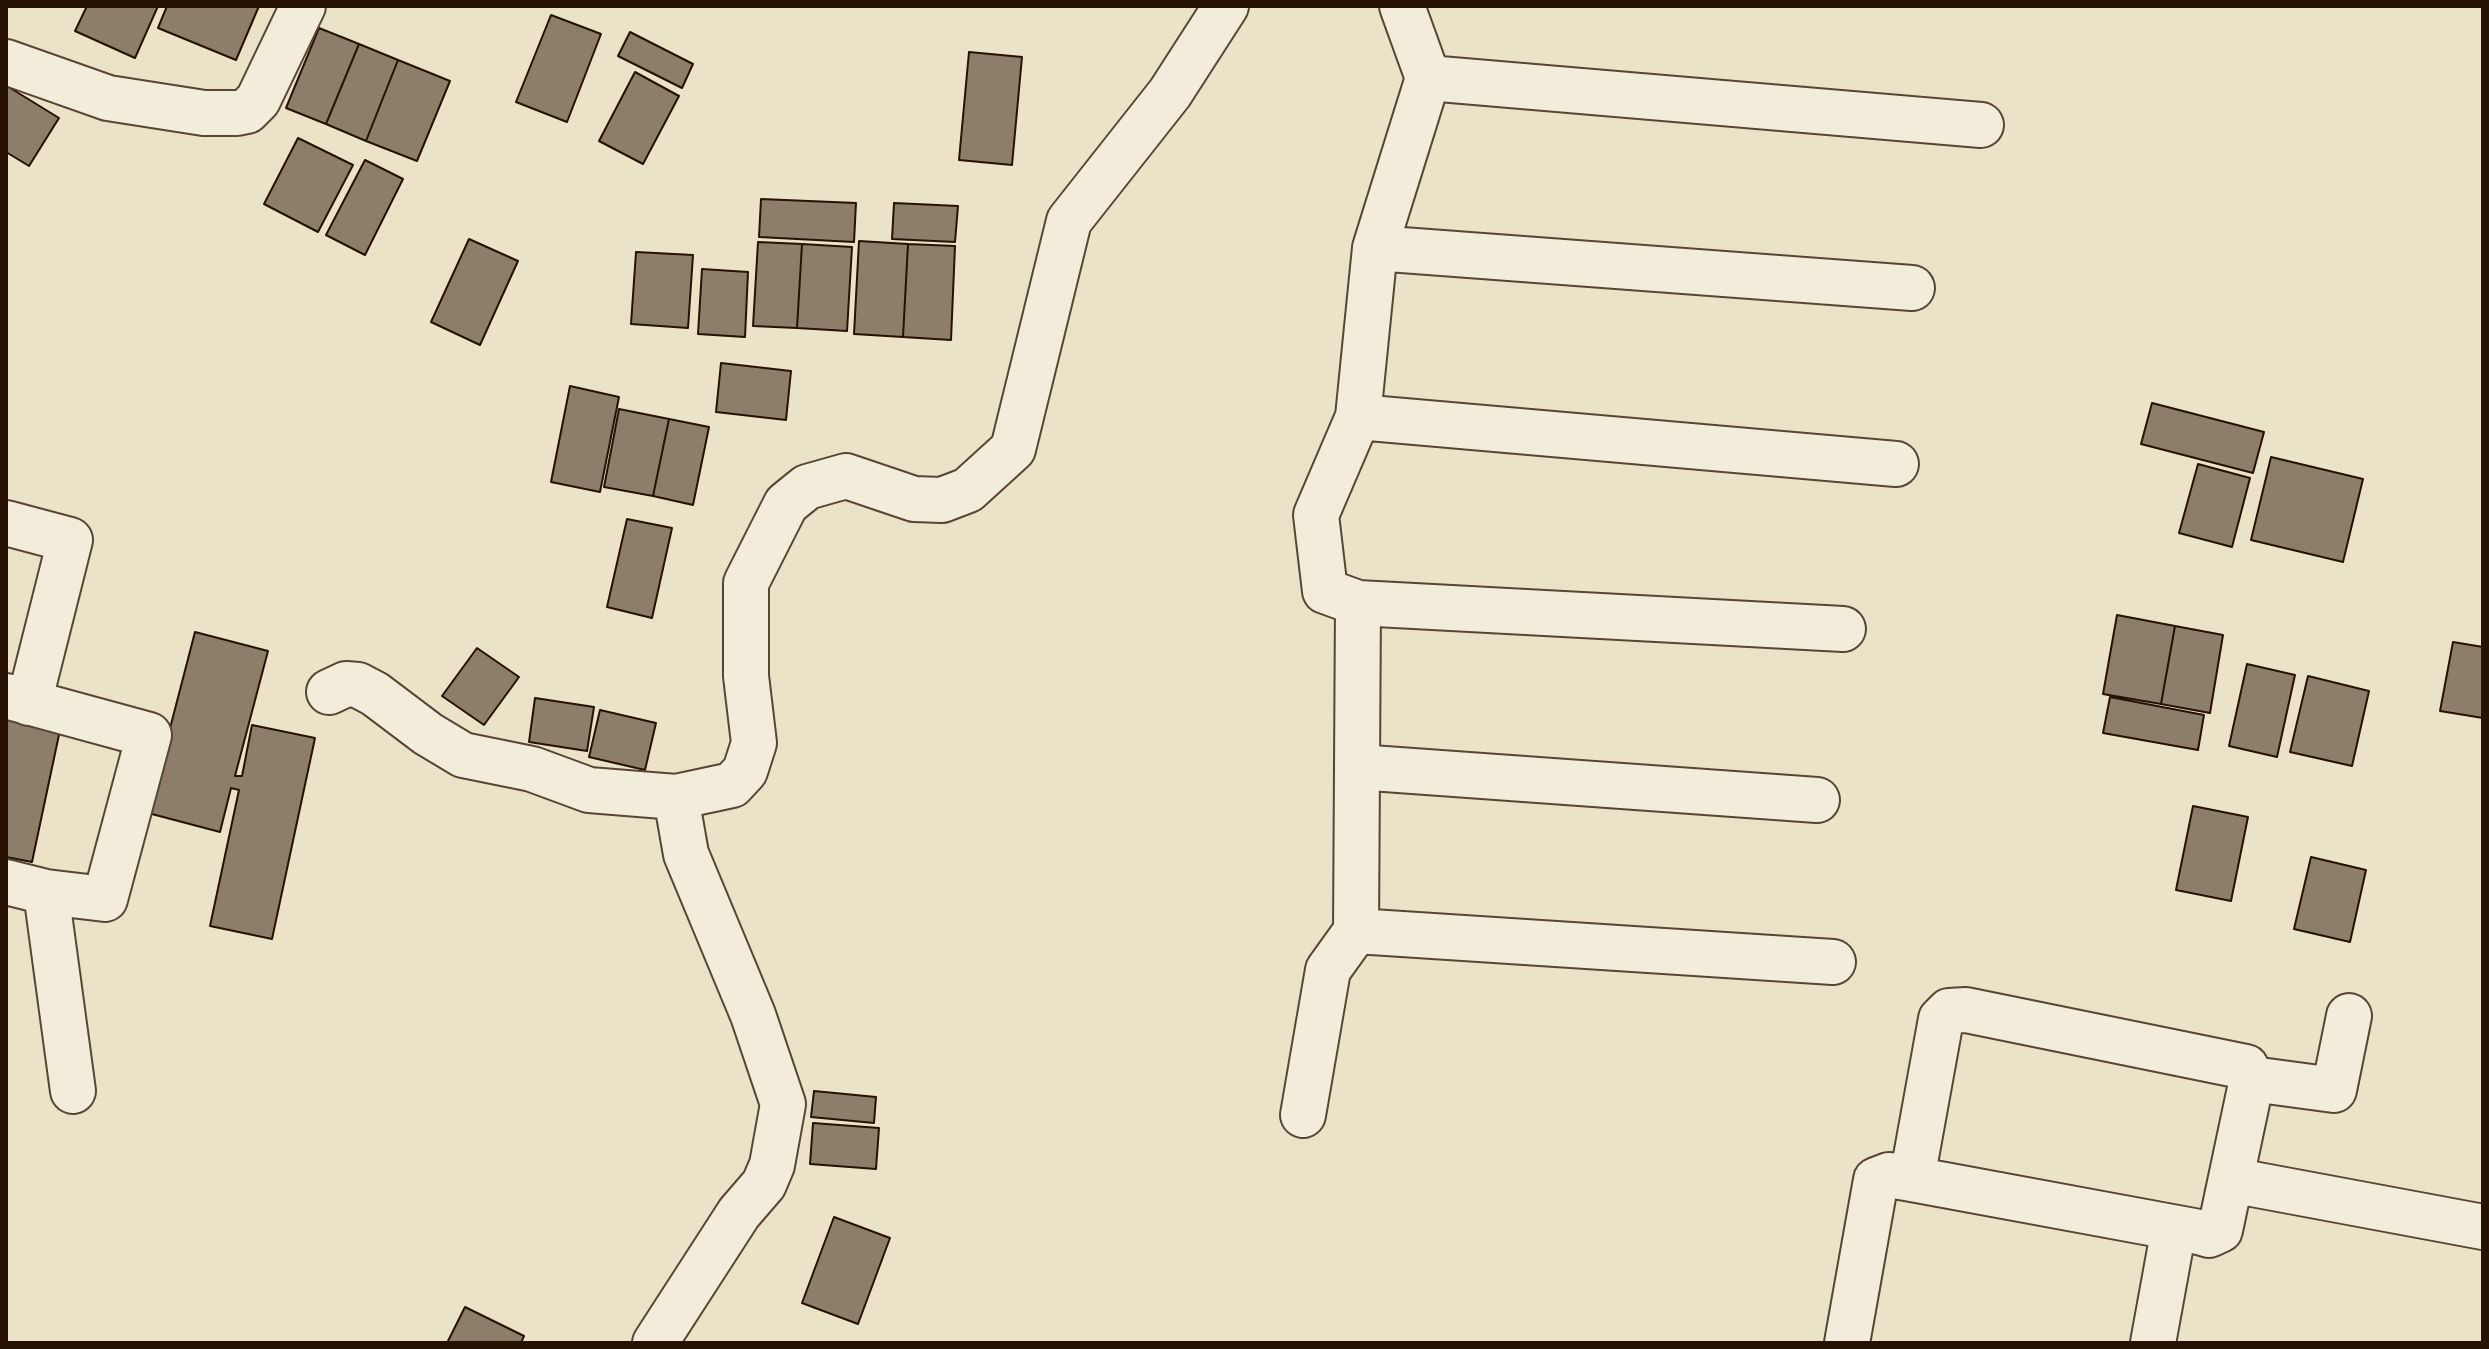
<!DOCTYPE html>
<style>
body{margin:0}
#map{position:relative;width:2489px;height:1349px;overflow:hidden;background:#ebe3c7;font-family:"Gentium Book Plus",serif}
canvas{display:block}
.frame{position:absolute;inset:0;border:8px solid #261103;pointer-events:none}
</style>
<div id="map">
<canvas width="2489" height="1349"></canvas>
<div class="frame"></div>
</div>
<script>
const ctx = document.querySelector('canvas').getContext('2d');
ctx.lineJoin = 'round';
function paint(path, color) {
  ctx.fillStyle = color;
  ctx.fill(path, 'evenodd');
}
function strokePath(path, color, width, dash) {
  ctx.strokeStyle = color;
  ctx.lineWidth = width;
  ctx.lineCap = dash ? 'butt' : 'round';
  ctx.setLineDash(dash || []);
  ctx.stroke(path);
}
const building = new Path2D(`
 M87,6H158L135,58L75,31Z
 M167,6H259L236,60L158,28Z
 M551,15L601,34L567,122L516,102Z
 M319,28L359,44L326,124L286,108Z
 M630,32L693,64L682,88L618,56Z
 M359,44L398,60L366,141L326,124Z
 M969,52L1022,57L1012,165L959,160Z
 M398,60L450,81L417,161L366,141Z
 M635,72L679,96L643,164L599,141Z
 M7,86L59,118L29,166L6,152Z
 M298,138L353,165L318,232L264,204Z
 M365,160L403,179L365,255L326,235Z
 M761,199L856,203L854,242L759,237Z
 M894,203L958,206L955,242L892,239Z
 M469,239L518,261L480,345L431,322Z
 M859,241L908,244L903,337L854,334Z
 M758,242L802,244L797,328L753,326Z
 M802,244L852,247L847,331L797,328Z
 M908,244L955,246L951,340L903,337Z
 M636,252L693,255L688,328L631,324Z
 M702,269L748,272L745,337L698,334Z
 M721,363L791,371L786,420L716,412Z
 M570,386L619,397L600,492L551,482Z
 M2152,403L2264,432L2253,473L2141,444Z
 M619,409L669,419L653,496L604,487Z
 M669,419L709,427L693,505L653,496Z
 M2271,457L2363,479L2343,562L2251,540Z
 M2198,464L2250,478L2232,547L2179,533Z
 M627,519L672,528L652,618L607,607Z
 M2117,615L2175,626L2161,704L2103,694Z
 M2175,626L2223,635L2210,713L2161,704Z
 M195,632L268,651L235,776H242L252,725L315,738L272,939L210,926L239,790L231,788L220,832L148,813Z
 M2453,642L2483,647V718L2440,711Z
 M477,648L519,677L484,725L442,696Z
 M2247,664L2295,675L2277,757L2229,746Z
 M2308,676L2369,691L2352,766L2290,752Z
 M2110,697L2204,715L2198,750L2103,733Z
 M535,698L594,707L587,751L529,742Z
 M600,710L656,723L645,770L589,757Z
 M6,719L60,730L32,862L6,857Z
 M2193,806L2248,817L2231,901L2176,890Z
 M2311,857L2366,870L2350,942L2294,929Z
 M814,1091L876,1097L874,1123L811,1117Z
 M813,1123L879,1128L876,1169L810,1164Z
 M834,1217L890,1238L858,1324L802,1303Z
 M465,1307L524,1336L521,1343H447Z`);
paint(building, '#8c7e69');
strokePath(building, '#261103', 2);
const street = new Path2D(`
 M6,62L108,98L204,113H237L247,111L258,100L303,6
 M1428,78L1981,125
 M1375,248L1912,288
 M1358,417L1896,464
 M6,523L70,540L29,703
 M1358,603L1843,629
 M329,692L346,684L358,685L375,694L428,734L463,755L532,769L589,790L676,797L732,785L745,771L754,743L746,676V583L786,504L807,487L846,476L914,499L942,500L968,490L1013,449L1069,221L1170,93L1226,6
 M6,696L149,735L105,899L46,892L6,882
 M1357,767L1817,800
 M46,892L73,1091
 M1356,931L1833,962
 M2252,1079L2334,1090L2349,1016
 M1303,1115L1328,970L1356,931L1358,603L1325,591L1316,515L1358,417L1375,248L1428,78L1402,6
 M2231,1180L2483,1227
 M655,1343L739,1213L764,1184L772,1165L783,1104L753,1015L686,854L676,797
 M1847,1343L1876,1180L1889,1175L1912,1179L2199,1232L2209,1235L2220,1230L2252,1079L2246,1067L1966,1010L1949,1011L1941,1019L1912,1179
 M2153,1343L2174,1228`);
strokePath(street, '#574634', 48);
strokePath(street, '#f2eddb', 44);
</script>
